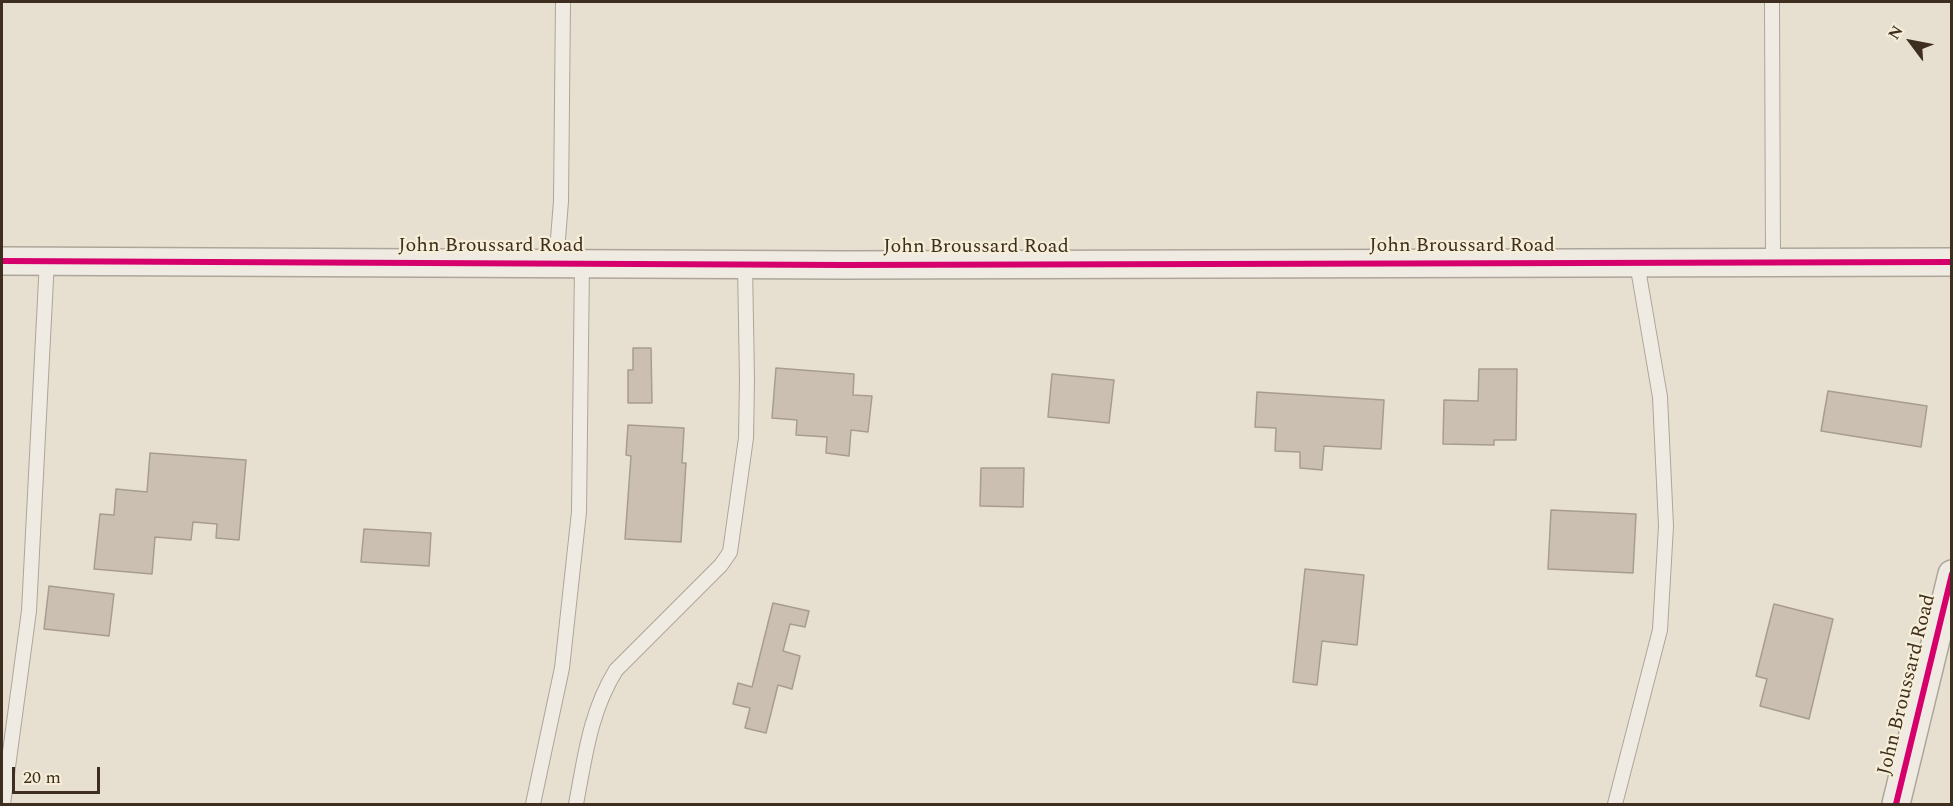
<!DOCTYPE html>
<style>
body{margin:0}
#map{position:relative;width:1953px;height:806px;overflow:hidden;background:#e7e0d1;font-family:Spectral,serif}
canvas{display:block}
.frame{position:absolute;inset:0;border:3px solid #3d2e20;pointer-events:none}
.north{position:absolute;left:1881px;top:12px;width:60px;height:60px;-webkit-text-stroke:4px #f7eed8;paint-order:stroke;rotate:302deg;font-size:16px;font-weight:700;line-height:24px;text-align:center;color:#3d2e20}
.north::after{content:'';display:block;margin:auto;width:21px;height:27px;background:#3d2e20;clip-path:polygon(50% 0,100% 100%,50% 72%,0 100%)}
.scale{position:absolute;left:12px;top:767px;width:88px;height:27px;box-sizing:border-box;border:3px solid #3d2e20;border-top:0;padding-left:8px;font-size:18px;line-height:21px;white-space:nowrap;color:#3d2e20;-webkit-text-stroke:4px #f7eed8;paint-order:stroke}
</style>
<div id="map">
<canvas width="1953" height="806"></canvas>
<div class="frame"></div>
<div class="north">N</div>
<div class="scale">20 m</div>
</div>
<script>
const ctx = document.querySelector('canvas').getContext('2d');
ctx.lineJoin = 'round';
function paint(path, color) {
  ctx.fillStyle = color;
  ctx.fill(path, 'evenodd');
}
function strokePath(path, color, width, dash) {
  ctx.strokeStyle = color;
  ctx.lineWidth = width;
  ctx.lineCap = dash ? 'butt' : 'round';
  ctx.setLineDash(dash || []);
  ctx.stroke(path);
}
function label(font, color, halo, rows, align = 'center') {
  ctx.font = font + ' Spectral,serif';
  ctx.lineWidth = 4.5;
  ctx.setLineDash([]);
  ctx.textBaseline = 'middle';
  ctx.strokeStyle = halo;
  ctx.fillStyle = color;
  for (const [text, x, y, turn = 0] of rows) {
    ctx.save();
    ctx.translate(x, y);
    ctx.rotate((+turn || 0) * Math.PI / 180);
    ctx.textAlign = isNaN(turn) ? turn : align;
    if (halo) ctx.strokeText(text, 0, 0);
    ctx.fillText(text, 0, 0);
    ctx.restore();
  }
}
const building = new Path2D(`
 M633,348H651L652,403H628V370H633Z
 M776,368L854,374L853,395L872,396L868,432L851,430L849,456L826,453L827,437L796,435L797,420L772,418Z
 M1479,369H1517L1516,440H1494V445L1443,444L1444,400L1478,401Z
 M1052,374L1114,380L1109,423L1048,417Z
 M1828,391L1927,406L1921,447L1821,431Z
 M1257,392L1384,400L1381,449L1324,446L1322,470L1300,468V452L1275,451L1276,428L1255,427Z
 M628,425L684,428L682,463H686L681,542L625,539L631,456L626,455Z
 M150,453L246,460L239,540L216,538L217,524L193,522L191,540L155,537L152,574L94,569L100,514L114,515L116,489L147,492Z
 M981,468H1024L1023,507L980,506Z
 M1551,510L1636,514L1633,573L1548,569Z
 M364,529L431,533L429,566L361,562Z
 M1305,569L1364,575L1357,645L1322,641L1317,685L1293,682Z
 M49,586L114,594L109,636L44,629Z
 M773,603L809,611L805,627L790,624L783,651L800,656L792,689L778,685L766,733L745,728L750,708L733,704L738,683L752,687Z
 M1774,604L1833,619L1809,719L1760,706L1767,679L1756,676Z`);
paint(building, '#cbbfb2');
strokePath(building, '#a89c90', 1.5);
const service = new Path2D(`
 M1772,2L1773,262
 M556,264L561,201L563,2
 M3,804L29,611L47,260
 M533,804L562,668L579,512L582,264
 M576,804C585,757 590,712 616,670L721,565L730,552L746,438L747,380L745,265
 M1615,804L1660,630L1666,526L1660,397L1637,263`);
const minor = new Path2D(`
 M2,261L844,265L1952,262
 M1896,804L1952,574`);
strokePath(service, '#ada599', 16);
strokePath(minor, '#ada599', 30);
strokePath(service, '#efebe3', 14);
strokePath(minor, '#efebe3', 27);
strokePath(new Path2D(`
 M2,261L844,265L1952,262
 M1896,804L1952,574`), '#d6006c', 6);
label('20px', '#3d2e20', '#f7eed8', [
 ["John Broussard Road",491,247],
 ["John Broussard Road",1462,247],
 ["John Broussard Road",976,248],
 ["John Broussard Road",1908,685,-76]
]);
</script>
